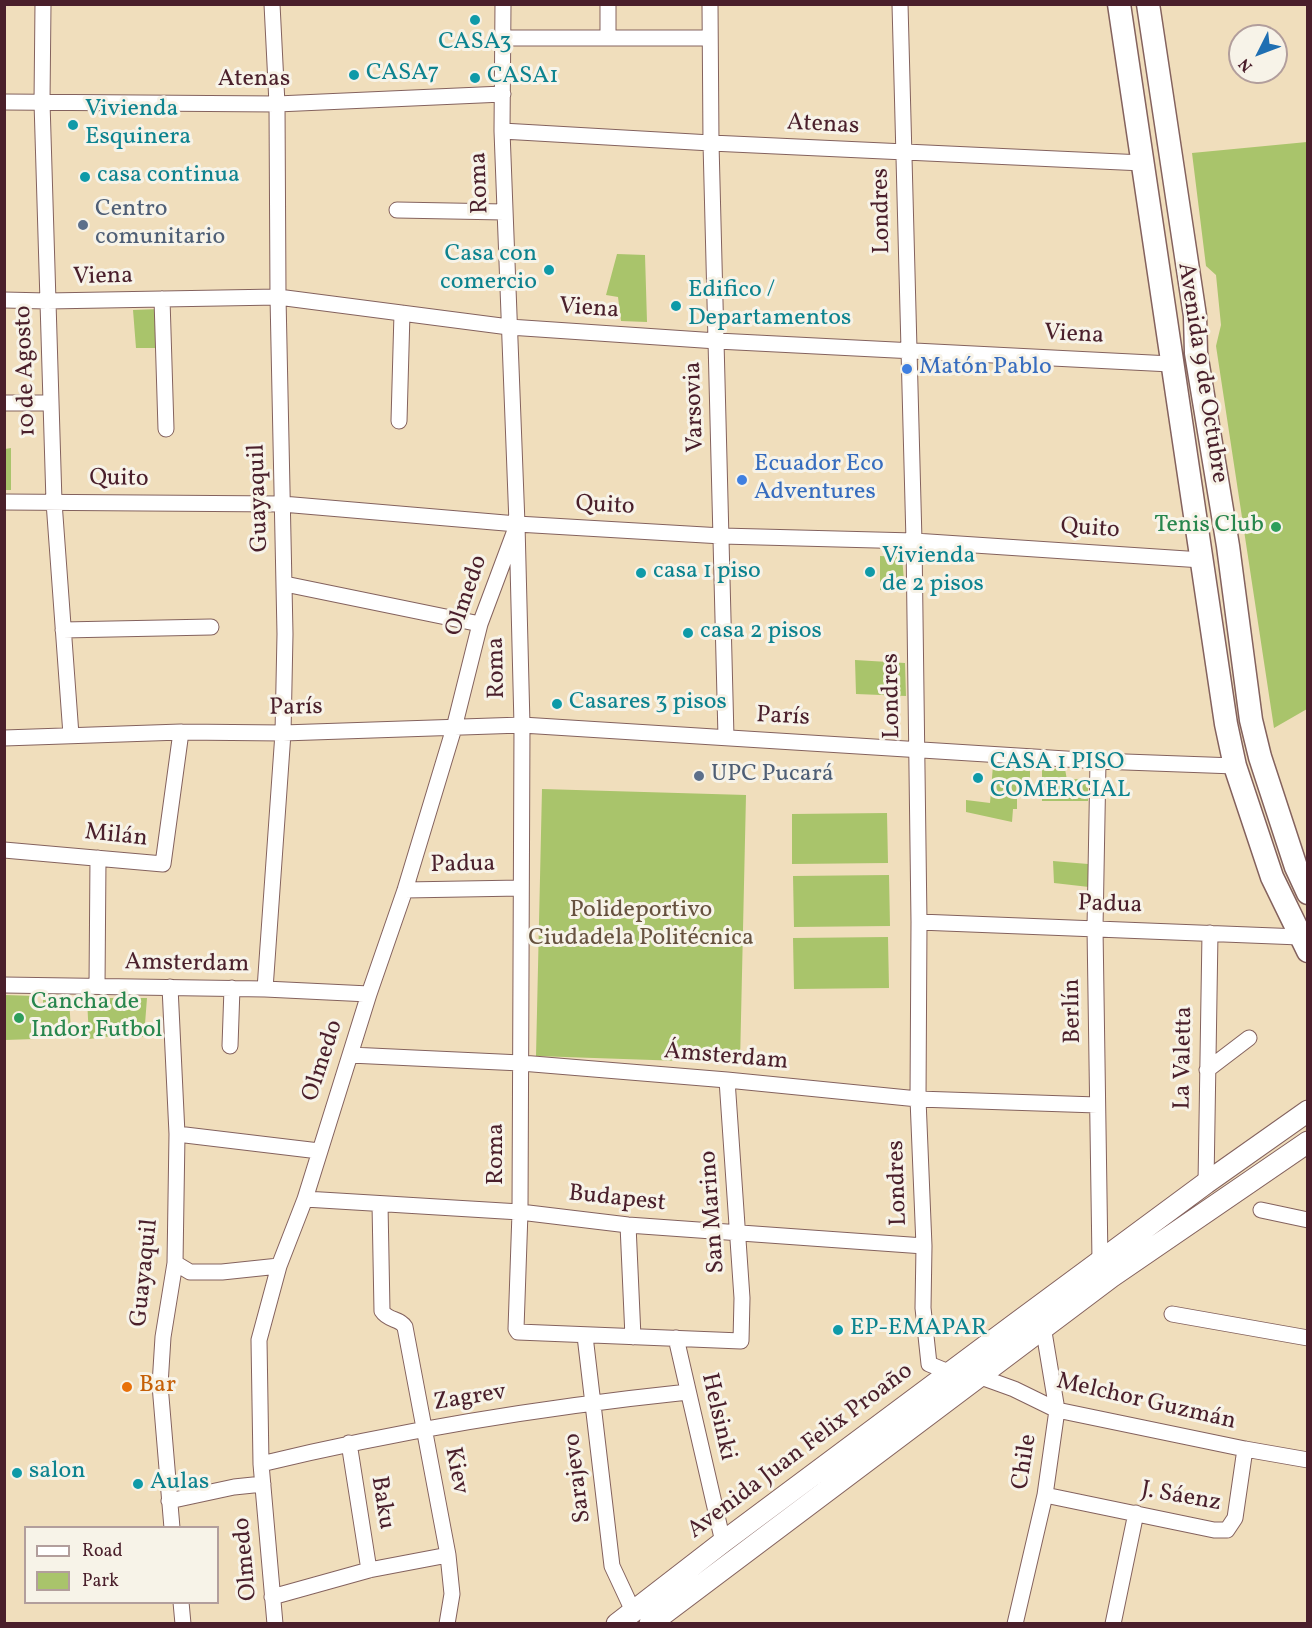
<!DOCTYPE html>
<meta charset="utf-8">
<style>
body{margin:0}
#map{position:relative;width:1312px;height:1628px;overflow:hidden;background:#f0debc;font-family:Vollkorn,serif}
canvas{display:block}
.frame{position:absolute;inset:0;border:6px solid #4a1f2b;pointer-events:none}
.legend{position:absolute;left:24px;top:1526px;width:195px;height:78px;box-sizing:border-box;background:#f7f3e8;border:2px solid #b29e9c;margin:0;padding:8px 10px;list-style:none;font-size:18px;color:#4a1f2b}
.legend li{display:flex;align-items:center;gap:12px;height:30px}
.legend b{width:30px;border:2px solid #b29e9c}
.north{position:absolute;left:1228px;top:24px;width:60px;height:60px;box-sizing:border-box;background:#f7f3e8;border:2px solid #b29e9c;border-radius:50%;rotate:228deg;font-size:16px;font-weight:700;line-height:24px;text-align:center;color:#4a1f2b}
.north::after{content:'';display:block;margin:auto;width:21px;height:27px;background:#1f6fb2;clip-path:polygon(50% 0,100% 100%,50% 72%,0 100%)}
</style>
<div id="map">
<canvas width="1312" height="1628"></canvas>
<div class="frame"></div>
<ul class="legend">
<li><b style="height:8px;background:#fff"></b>Road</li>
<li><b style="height:16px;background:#a9c46b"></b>Park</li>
</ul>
<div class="north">N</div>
</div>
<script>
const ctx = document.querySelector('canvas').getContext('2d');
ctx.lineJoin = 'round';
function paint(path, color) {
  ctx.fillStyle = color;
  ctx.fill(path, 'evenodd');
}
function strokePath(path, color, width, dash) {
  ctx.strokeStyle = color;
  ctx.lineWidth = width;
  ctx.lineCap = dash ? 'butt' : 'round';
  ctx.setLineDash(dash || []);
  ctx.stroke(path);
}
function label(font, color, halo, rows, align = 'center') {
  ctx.font = font + ' Vollkorn,serif';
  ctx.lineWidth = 6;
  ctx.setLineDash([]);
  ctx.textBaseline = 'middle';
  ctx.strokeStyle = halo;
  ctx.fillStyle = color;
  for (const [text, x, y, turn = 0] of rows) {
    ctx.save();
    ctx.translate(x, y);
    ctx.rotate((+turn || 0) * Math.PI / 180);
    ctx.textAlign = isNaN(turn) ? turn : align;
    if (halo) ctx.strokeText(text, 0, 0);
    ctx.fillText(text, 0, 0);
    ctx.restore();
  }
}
paint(new Path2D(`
 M1307,142V709L1274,728L1216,346L1221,325L1216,275L1206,266L1192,153Z
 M617,254L645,255L647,322L621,321L618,297L606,295Z
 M159,309L161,348H136L133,310Z
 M11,448V490H5V449Z
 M880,556L902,557L905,592L880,590Z
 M855,660L905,663L906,696L856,694Z
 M993,765L1030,767V784L1017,783V809H1013L1012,822L966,812V800L990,803Z
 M1042,768L1065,769L1067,780L1088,778V801H1042Z
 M542,789L746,795L740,1063L536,1056Z
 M887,813L888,863L792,864V814Z
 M1053,861L1088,864L1089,887L1054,883Z
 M889,875L890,926L794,927L793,876Z
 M888,937L889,988L794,989L793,938Z
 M5,995L34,996V1005L43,1004V997L69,998L71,1031L52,1036L35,1037V1039L5,1040Z
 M87,998H147L144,1037H121V1035L89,1039Z`), '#a9c46b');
const street = new Path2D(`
 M43,4L42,102L54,502L71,735
 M503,4L502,131L517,524L522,725L520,1212L516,1329L518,1332L741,1341L742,1298L727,1080
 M608,4V38
 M710,4L711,143L726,737
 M900,4L914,541L919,922L918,1099L924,1246L923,1308L929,1364L951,1373L978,1376L1014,1389L1057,1410L1245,1449L1308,1460
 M503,38H710
 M4,102L277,104L503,94
 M502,131L711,143L1143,163
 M397,210L504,212
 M162,299L166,429
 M4,300L47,301L278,297L509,327L717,341L1171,364
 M4,403H51
 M399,421L402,313
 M4,502L282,504L517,524L722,536L914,541L1202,560
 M285,584L480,624
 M63,630L211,627
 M4,738L181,732L283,733L522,725L1098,761L1235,766
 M1098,761L1095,928L1100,1261
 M4,850L163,864L181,732
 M405,890L521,888
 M919,922L1300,937
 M4,985L265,989L369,994
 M97,986L98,858
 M170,987L177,1134L175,1263L163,1337L160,1385L172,1528
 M265,989L283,733L285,634L278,297L277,104L272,4
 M230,1046L232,988
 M350,1055L521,1063L727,1080L918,1099L1097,1105
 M1207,1070L1249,1038
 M177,1134L319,1151
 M1206,1183L1210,933
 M305,1199L520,1212L628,1225L924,1246
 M380,1204L382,1311C388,1321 400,1318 405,1327L448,1555L452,1594L447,1624
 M1261,1210L1308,1220
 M628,1225L633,1337
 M175,1263L190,1272H222L279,1266
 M1172,1314L1308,1338
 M585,1336L612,1566L633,1611
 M676,1338L723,1542
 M349,1443L369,1570
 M261,1464C401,1430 544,1407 688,1392
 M1045,1495L1214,1530H1227L1235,1518L1245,1449
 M169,1501L234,1487L263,1484
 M272,1597L369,1570L448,1555
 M181,1602L183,1624
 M275,1624L261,1464L259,1340L279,1266L305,1199L369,994L405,890L454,728L480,624L514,533
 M1015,1624L1045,1495L1057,1410L1042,1320
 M1113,1624L1136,1513`);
const secondary = new Path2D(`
 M617,1624L723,1542L1014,1325L1206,1183L1308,1111
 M650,1624L1111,1277L1308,1142`);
const primary = new Path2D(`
 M1119,4L1226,724L1235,766L1272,877L1308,951
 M1148,4L1195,316L1196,353L1228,546L1251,720L1260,757L1296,867L1308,893`);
strokePath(street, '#84625e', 17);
strokePath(secondary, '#84625e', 23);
strokePath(primary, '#84625e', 25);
strokePath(street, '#fff', 15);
strokePath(secondary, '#fff', 21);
strokePath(primary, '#fff', 22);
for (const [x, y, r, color] of [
 [475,20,6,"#0f9aa8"],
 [354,75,6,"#0f9aa8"],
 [475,78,6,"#0f9aa8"],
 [73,125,6,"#0f9aa8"],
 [85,177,6,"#0f9aa8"],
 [83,225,6,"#5c6f8a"],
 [549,270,6,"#0f9aa8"],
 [676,306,6,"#0f9aa8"],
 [907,369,6,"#3f7fe0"],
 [742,480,6,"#3f7fe0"],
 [1276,527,6,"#2e9e5b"],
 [870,572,6,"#0f9aa8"],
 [641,573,6,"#0f9aa8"],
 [688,633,6,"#0f9aa8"],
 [557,704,6,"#0f9aa8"],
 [699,776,6,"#5c6f8a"],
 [978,778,6,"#0f9aa8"],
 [19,1018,6,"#2e9e5b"],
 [838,1330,6,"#0f9aa8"],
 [127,1387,6,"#e8710a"],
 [17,1473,6,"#0f9aa8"],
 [138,1484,6,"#0f9aa8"]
]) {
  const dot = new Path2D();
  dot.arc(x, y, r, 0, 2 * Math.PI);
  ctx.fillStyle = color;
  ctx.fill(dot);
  strokePath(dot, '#f7f3e8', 2);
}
label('24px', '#0d838f', '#f7f3e8', [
 ["CASA3",475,44,"center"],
 ["CASA7",366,75],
 ["CASA1",487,78],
 ["Vivienda",85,111],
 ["Esquinera",85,139],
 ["casa continua",97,177],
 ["Casa con",537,256,"right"],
 ["comercio",537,284,"right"],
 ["Edifico /",688,292],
 ["Departamentos",688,320],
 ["Vivienda",882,558],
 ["de 2 pisos",882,586],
 ["casa 1 piso",653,573],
 ["casa 2 pisos",700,633],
 ["Casares 3 pisos",569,704],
 ["CASA 1 PISO",990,764],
 ["COMERCIAL",990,792],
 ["EP-EMAPAR",850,1330],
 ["salon",29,1473],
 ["Aulas",150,1484]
], 'left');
label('24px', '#4a1f2b', '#f7f3e8', [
 ["Atenas",254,81],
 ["Atenas",823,126,3],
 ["Roma",481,183,-92],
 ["Londres",883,211,-91],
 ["Viena",103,278,-1],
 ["Viena",589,310,4],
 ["Viena",1074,336,3],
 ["10 de Agosto",27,371,-92],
 ["Avenida 9 de Octubre",1201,373,81],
 ["Varsovia",696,407,-92],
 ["Quito",119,480,1],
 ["Guayaquil",260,498,-92],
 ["Quito",605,507,3],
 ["Quito",1090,530,4],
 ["Olmedo",468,596,-71],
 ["Roma",498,668,-91],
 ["Londres",893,696,-91],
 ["París",296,709,-1],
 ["París",783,718,3],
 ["Milán",116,837,6],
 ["Padua",463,866,-1],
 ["Padua",1110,906,2],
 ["Amsterdam",187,965,1],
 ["Berlín",1074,1011,-91],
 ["Ámsterdam",726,1058,5],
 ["La Valetta",1185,1058,-89],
 ["Olmedo",324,1061,-72],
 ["Roma",498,1154,-90],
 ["Londres",899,1183,-92],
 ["Budapest",617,1200,6],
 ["San Marino",714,1212,-94],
 ["Guayaquil",146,1273,-84],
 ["Zagrev",470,1399,-9],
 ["Melchor Guzmán",1146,1403,13],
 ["Helsinki",717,1417,77],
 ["Avenida Juan Felix Proaño",801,1452,-37],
 ["Chile",1026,1462,-81],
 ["Kiev",455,1471,79],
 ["Sarajevo",579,1478,-97],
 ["J. Sáenz",1181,1498,10],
 ["Baku",381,1503,81],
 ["Olmedo",247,1559,-95]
]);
label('24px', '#4e5e75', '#f7f3e8', [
 ["Centro",95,211],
 ["comunitario",95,239],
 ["UPC Pucará",711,776]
], 'left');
label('24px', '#366cbe', '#f7f3e8', [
 ["Matón Pablo",919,369],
 ["Ecuador Eco",754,466],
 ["Adventures",754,494]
], 'left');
label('24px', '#27864d', '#f7f3e8', [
 ["Tenis Club",1264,527],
 ["Cancha de",31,1004,"left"],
 ["Indor Futbol",31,1032,"left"]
], 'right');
label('24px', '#66513e', '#f7f3e8', [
 ["Polideportivo",641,912],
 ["Ciudadela Politécnica",641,940]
]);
label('24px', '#c56008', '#f7f3e8', [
 ["Bar",139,1387]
], 'left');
</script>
